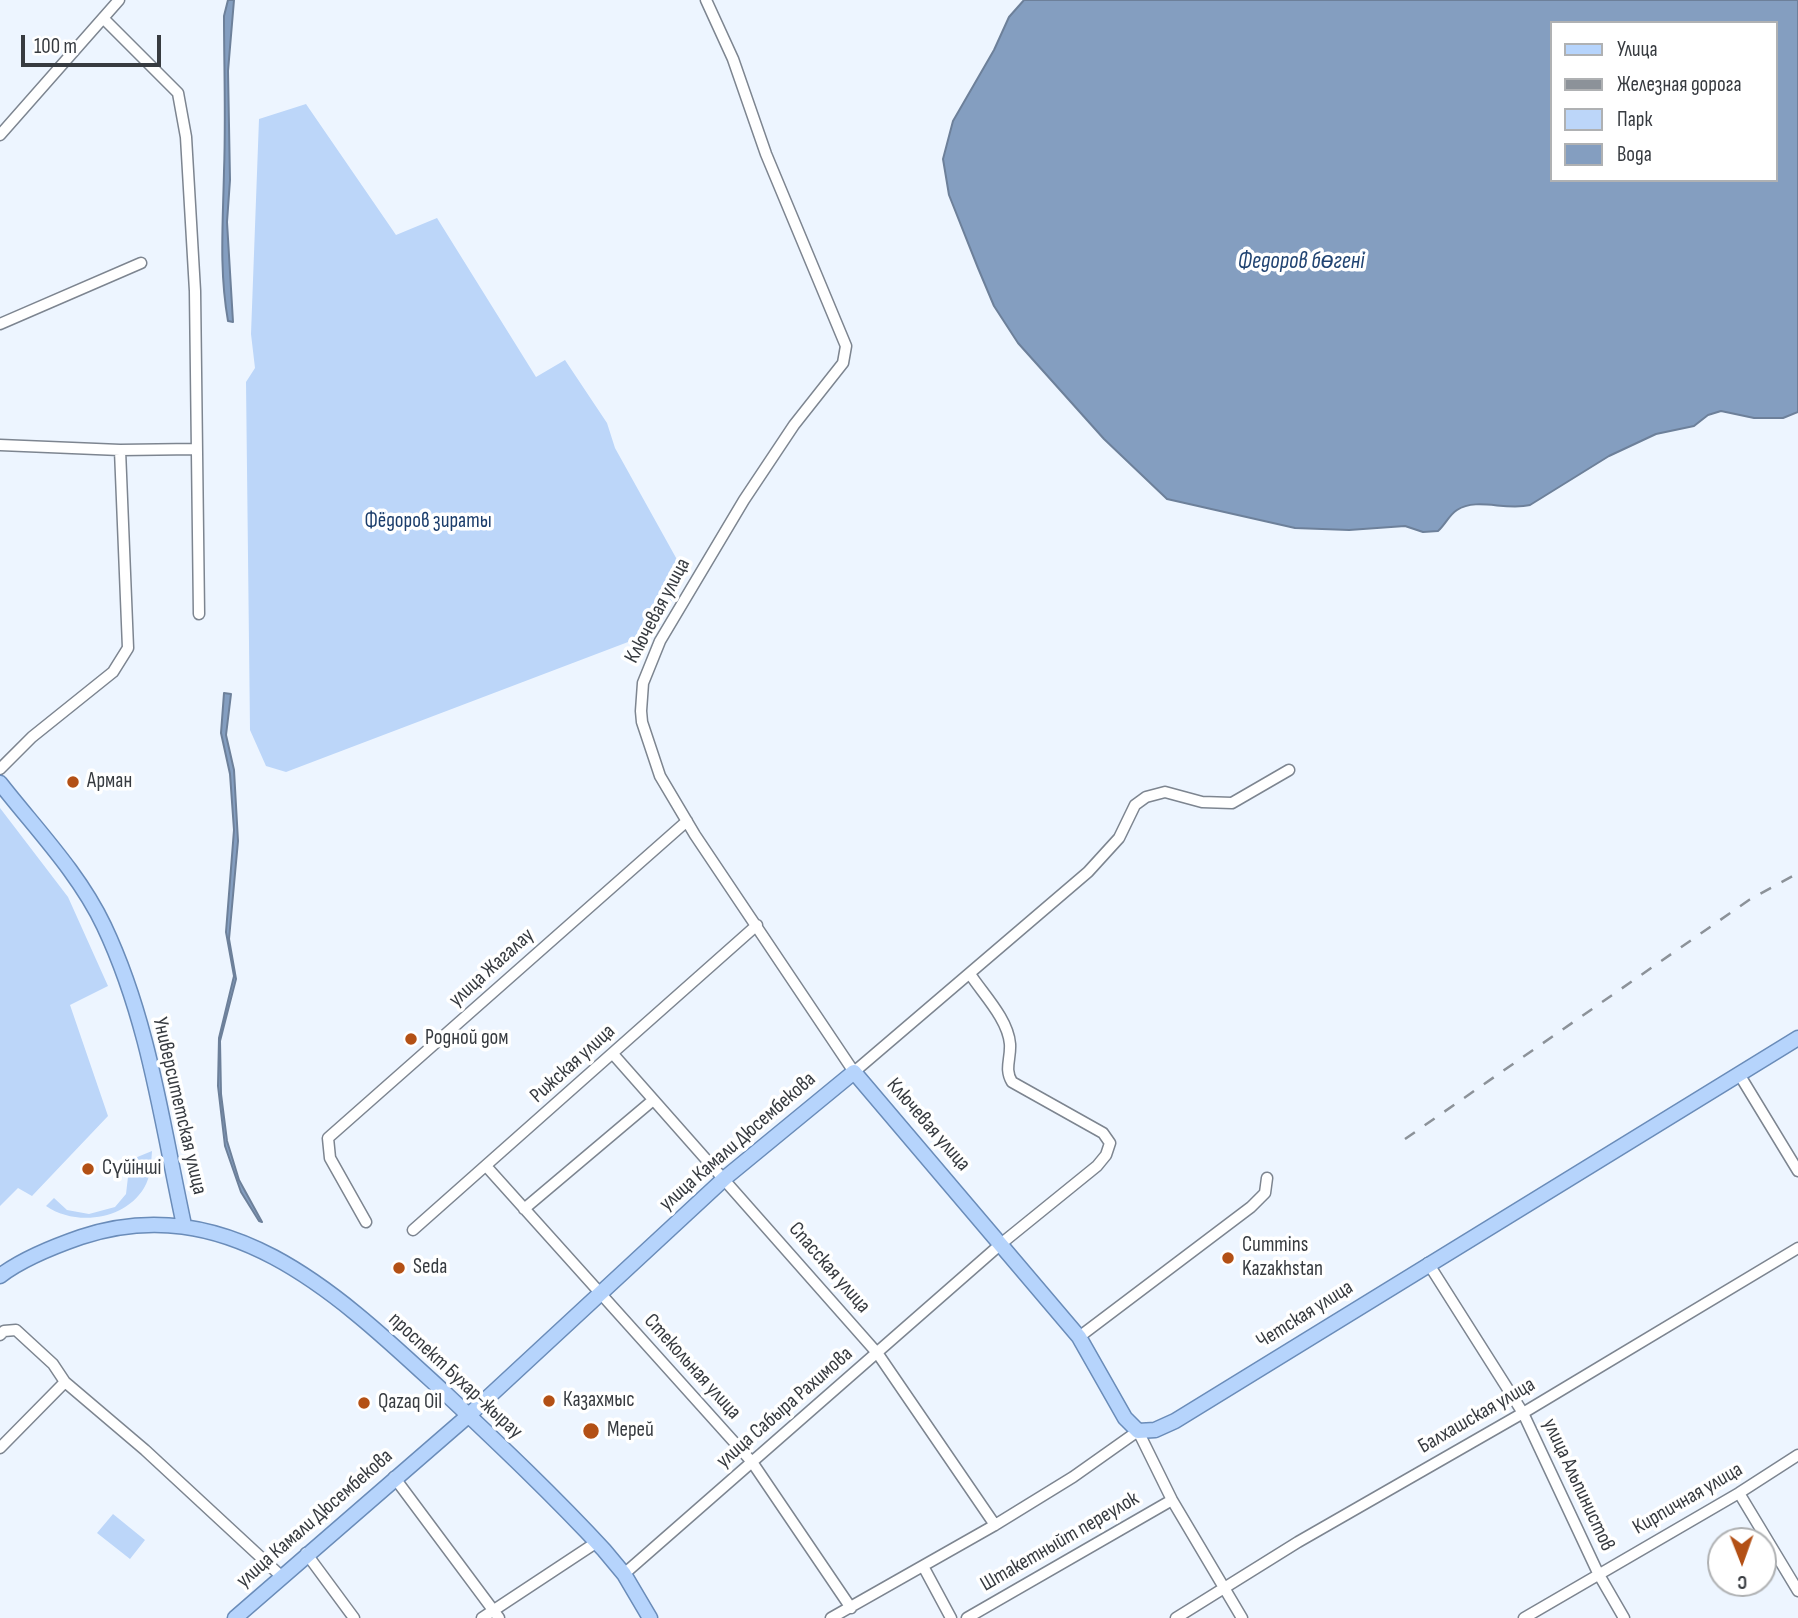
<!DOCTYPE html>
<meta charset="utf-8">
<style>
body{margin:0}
#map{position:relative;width:1798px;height:1618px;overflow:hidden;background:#edf5ff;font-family:"Sofia Sans Condensed",sans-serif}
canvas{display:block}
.legend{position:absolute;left:1550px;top:21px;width:228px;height:161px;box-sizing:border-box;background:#fff;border:2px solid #afb1b3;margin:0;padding:9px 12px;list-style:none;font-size:21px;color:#373b40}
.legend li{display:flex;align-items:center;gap:14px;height:35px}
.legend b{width:35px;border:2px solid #afb1b3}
.north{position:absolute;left:1707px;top:1527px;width:70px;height:70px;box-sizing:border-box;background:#fff;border:2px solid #afb1b3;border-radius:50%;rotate:179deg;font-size:19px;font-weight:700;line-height:28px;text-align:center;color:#373b40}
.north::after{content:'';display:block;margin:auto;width:24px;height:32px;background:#b35015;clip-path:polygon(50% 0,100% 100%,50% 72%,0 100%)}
.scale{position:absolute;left:21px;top:35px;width:140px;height:32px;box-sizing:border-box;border:4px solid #373b40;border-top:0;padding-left:9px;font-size:21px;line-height:24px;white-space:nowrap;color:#373b40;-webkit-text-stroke:5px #fff;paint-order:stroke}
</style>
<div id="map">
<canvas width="1798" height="1618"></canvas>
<ul class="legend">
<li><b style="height:9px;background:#b6d4fc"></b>Улица</li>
<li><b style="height:9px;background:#8c9299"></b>Железная дорога</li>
<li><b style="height:19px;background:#bcd6f9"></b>Парк</li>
<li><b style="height:19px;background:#849ec0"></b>Вода</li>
</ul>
<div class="north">С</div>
<div class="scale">100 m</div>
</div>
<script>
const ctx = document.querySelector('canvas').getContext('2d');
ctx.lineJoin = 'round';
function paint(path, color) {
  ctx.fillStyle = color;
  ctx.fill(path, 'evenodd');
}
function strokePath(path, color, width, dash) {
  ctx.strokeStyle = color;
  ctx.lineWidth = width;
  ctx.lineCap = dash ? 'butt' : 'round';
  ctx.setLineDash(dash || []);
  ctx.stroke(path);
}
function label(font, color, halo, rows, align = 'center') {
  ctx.font = font + ' "Sofia Sans Condensed",sans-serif';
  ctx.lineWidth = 7;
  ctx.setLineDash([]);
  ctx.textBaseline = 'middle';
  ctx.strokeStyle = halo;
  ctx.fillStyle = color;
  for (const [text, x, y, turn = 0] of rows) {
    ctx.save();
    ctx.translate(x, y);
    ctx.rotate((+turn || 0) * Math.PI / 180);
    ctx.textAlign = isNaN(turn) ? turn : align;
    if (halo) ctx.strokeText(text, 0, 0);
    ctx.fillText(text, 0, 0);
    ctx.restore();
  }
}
paint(new Path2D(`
 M306,104L396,235L437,218L536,377L565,360L607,423L615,448L685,574L657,631L286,772L266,766L250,730L246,382L255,368L251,334L259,119Z
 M0,808L68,897L108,986L70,1005L108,1116L32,1196L18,1188L0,1206Z
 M152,1151C151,1164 151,1176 144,1188C124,1221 75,1226 46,1206L54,1198L67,1210L89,1214L115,1207L126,1194L130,1160Z
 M113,1514L145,1540L130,1559L97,1533Z`), '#bcd6f9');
const water = new Path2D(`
 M228,0H234L228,71L230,180L227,222L233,322L228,321C219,270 223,222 224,171C226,119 224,67 224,16Z
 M1024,0H1798V412L1783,418H1754L1721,411L1708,415L1694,426L1656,434L1609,456L1530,505C1505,511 1477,497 1457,510C1449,515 1445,525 1438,531L1423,532L1405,526L1349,530L1295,528L1167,499L1104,439L1018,343L994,306L978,268L949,195L943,159L953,121L994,50L1009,17ZM1551,23H1775V180H1551Z
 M224,693L231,694L226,735L234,770L238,841L229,939L236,979L220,1041L221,1094L227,1141L239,1180L262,1222L259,1221L241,1192L225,1146L218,1086L219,1038L234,976L226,932L234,830L230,774L221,733Z`);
paint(water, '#849ec0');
strokePath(water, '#6d809a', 2);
const minor = new Path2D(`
 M706,0L733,59L766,154L846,346L843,363L794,425L744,500L660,641L643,683L641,711L642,722L660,776L695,835L854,1072L1088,872L1119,838L1135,805L1146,797L1165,792L1202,802L1232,803L1289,770
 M103,18L178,93L186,137L195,291L199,614
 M0,135L119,0
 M0,324L141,263
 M0,445L120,450L128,648L113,672L32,737L0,769
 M120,450L195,449
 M613,1054L878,1354L995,1525
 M1739,1074L1798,1171
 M486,1166L752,1462L851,1608
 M524,1209L652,1101
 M366,1222L330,1158L328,1138L687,821
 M413,1230L757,925
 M1428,1263L1523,1413L1598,1573L1624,1618
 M0,1335L4,1331L16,1330L53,1364L65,1382
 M1079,1337L1251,1207L1265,1193L1267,1178
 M0,1448L65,1382L145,1450L281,1576
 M394,1477L499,1618
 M1739,1493L1798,1591
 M306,1553L354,1618
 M923,1566L951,1618
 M624,1574L1002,1243L1097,1166L1106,1155L1110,1143L1103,1133L1012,1082C1004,1069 1011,1059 1010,1044C1008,1019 983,994 970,974
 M482,1618L597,1542
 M831,1618L995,1525L1073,1477L1138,1431L1172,1500L1242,1618
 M967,1618L1172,1500
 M1176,1618L1298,1542L1523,1413L1798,1248
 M1524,1618L1739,1493L1798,1455`);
const major = new Path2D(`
 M0,783C36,829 79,873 104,926C149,1021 162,1124 184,1225
 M0,1276C22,1259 55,1246 81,1237C231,1187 344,1300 445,1393C499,1444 554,1496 604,1550L624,1574L650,1618
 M235,1618L469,1415L725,1178L854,1072L1079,1337L1125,1418L1138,1431L1155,1430L1175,1421L1798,1038`);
strokePath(minor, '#7d8590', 13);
strokePath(major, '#6a8cb9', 17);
strokePath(minor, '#fff', 10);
strokePath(major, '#b6d4fc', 14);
strokePath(new Path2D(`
 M1405,1139L1749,900L1798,873`), '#8c9299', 2.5, [12, 12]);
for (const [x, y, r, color] of [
 [73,782,7,"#b35015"],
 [411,1039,7,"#b35015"],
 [88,1169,7,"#b35015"],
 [1228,1258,7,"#b35015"],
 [399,1268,7,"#b35015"],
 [549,1401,7,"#b35015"],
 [364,1403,7,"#b35015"],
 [591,1431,9,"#b35015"]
]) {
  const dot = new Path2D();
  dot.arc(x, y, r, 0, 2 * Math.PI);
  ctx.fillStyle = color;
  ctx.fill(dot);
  strokePath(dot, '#fff', 2.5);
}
label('21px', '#1b3d6b', '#fff', [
 ["Фёдоров зираты",428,522]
]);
label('21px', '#373b40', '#fff', [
 ["Ключевая улица",658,611,-62],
 ["улица Жагалау",492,968,-42],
 ["Рижская улица",573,1064,-42],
 ["Университетская улица",179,1106,77],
 ["Ключевая улица",928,1125,49],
 ["улица Камали Дюсембекова",738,1142,-41],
 ["Спасская улица",829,1268,49],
 ["Четская улица",1305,1315,-32],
 ["Стекольная улица",692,1367,48],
 ["проспект Бухар-жырау",455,1376,43],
 ["улица Сабыра Рахимова",785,1408,-41],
 ["Балхашская улица",1477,1416,-30],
 ["улица Альпинистов",1578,1485,65],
 ["Кирпичная улица",1688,1499,-30],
 ["улица Камали Дюсембекова",315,1519,-41],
 ["Штакетныйт переулок",1060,1542,-30]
]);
label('21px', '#373b40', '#fff', [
 ["Арман",87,782],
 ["Родной дом",425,1039],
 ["Сүйінші",102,1169],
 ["Cummins",1242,1246],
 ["Kazakhstan",1242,1270],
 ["Seda",413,1268],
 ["Казахмыс",563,1401],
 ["Qazaq Oil",378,1403],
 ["Мерей",607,1431]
], 'left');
label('italic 23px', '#214472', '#fff', [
 ["Федоров бөгені",1301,262]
]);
</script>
